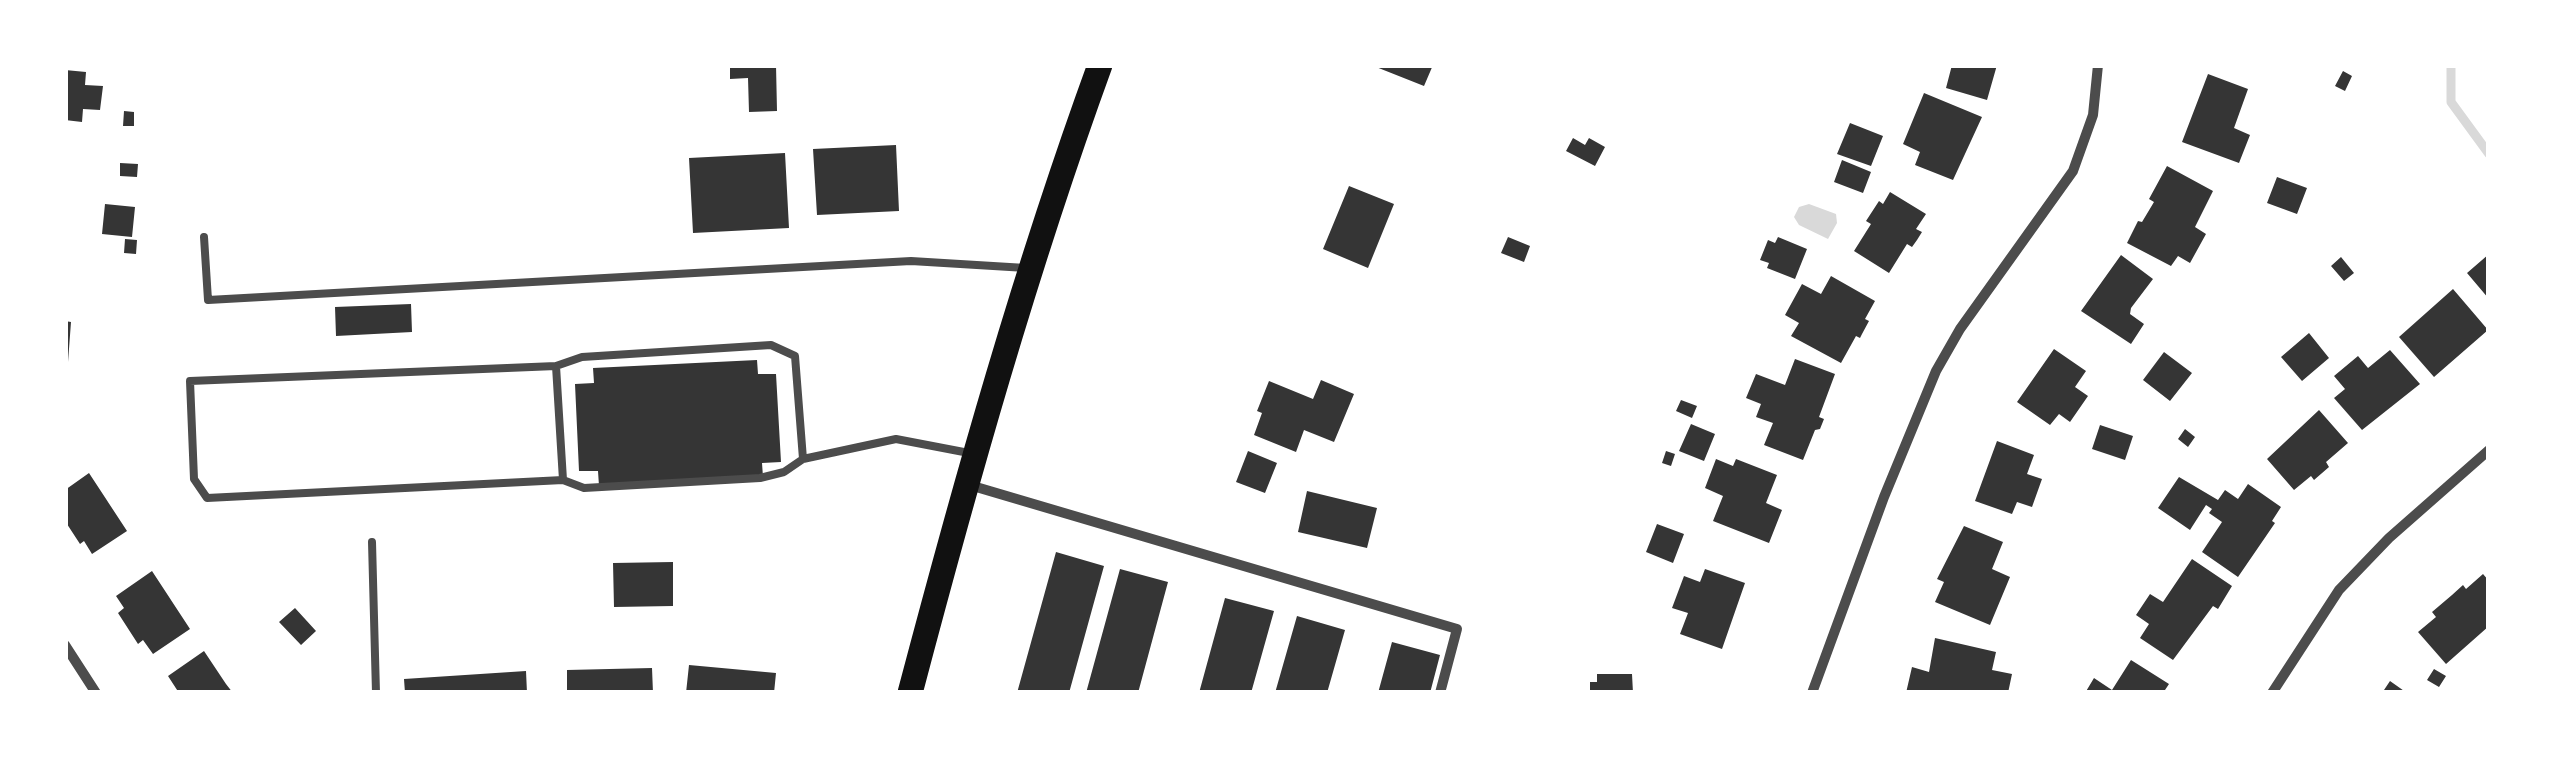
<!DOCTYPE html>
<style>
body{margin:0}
#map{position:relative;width:2554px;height:758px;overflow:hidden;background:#fff;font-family:"Roboto Condensed",sans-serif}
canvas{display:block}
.frame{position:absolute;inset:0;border:68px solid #fff;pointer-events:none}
</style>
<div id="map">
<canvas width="2554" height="758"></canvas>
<div class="frame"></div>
</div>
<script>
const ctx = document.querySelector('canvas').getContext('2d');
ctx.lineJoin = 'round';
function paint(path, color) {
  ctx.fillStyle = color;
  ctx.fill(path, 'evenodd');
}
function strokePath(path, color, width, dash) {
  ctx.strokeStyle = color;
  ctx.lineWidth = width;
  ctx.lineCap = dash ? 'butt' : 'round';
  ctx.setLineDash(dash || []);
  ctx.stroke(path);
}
paint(new Path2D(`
 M1809,204L1836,214L1837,223L1828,239L1799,225L1794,217L1799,207Z`), '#d9d9d9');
strokePath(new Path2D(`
 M2451,65V102L2489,154`), '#d9d9d9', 9);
paint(new Path2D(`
 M730,65H776L777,111L749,112L748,78L730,79Z
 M1371,65H1433L1424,86Z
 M1952,65H1997L1987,100L1946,88Z
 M65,70L86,72L85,85L103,86L100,110L83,109L82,122L65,120Z
 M2343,71L2352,76L2345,91L2335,86Z
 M2208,74L2248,89L2234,128L2250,135L2239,163L2182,142Z
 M1924,93L1982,117L1953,180L1915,165L1920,152L1903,144Z
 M124,111L134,112V126H123Z
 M1850,123L1883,136L1871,166L1837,154Z
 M1573,138L1585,145L1589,138L1605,147L1595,166L1566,151Z
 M896,145L899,211L817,215L813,149Z
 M785,153L789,228L693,233L689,158Z
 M1842,160L1871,172L1863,193L1834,182Z
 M120,163L138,164L137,177L120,176Z
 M2167,166L2213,191L2195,227L2206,234L2190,263L2178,256L2171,266L2127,243L2138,221L2142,222L2154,202L2149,199Z
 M2277,177L2307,188L2297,214L2267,203Z
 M1349,186L1394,204L1368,268L1323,249Z
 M1890,192L1926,214L1916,229L1922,232L1917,240L1912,247L1907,244L1889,273L1854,251L1871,224L1866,221L1879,201L1883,204Z
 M105,204L135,207L132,237L102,234Z
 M1508,237L1530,246L1524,262L1501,253Z
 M1778,237L1807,249L1795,279L1767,268L1769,263L1760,260L1768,240L1775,243Z
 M125,239L137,240L136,254L124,253Z
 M2489,254V299L2467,273Z
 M2121,255L2153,279L2131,308L2130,314L2144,324L2131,344L2081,311Z
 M2341,257L2354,273L2344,281L2331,266Z
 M1831,276L1875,301L1865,319L1869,321L1862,334L1860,338L1856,336L1841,363L1791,336L1799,323L1785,315L1802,284L1821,294Z
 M2453,289L2488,330L2434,377L2399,337Z
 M411,304L412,332L336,336L335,307Z
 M65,321L71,322L68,362H65Z
 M2309,333L2329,358L2302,381L2281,357Z
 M2054,349L2086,371L2075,387L2088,396L2070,422L2059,414L2050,425L2017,402Z
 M2390,350L2420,384L2362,430L2334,398L2345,389L2334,376L2358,356L2368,368Z
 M2164,352L2192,373L2170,401L2143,380Z
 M1795,359L1835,374L1819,417L1824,419L1820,429L1815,430L1803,460L1764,445L1773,423L1756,417L1761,404L1746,398L1756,374L1785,385Z
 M757,360L758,374H776L781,462L762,463L763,477L599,486L598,471H579L575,384L594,383L593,368Z
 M1321,380L1354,394L1334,442L1304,430L1296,452L1254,435L1262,413L1257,411L1269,381L1313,399Z
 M1681,400L1697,406L1692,418L1676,411Z
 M2319,410L2348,443L2326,462L2329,467L2314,480L2311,476L2294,490L2267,459Z
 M1691,424L1715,434L1704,461L1679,451Z
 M2100,425L2133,436L2125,460L2092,449Z
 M2185,429L2195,437L2188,447L2178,439Z
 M1997,441L2034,455L2027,474L2042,479L2032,507L2017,502L2012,514L1975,501Z
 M1248,451L1277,463L1265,493L1236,482Z
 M1666,451L1675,454L1671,466L1662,463Z
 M1716,459L1733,466L1736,459L1777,475L1766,503L1782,510L1769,543L1713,521L1723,496L1705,488Z
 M89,473L127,531L92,554L84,541L80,544L65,521V490Z
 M2179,477L2218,500L2225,490L2238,499L2248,484L2281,507L2272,521L2275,523L2238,577L2202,552L2222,522L2209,513L2212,509L2206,505L2190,530L2158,508Z
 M1307,491L1377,508L1367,548L1298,532Z
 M1657,524L1684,534L1673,563L1646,552Z
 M1964,526L2003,542L1992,569L2010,577L1990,625L1935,602L1944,582L1937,579Z
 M1056,552L1104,566L1069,693H1017Z
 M2192,559L2232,586L2218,609L2213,606L2173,660L2140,638L2149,624L2136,615L2150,594L2163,602Z
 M673,562V606L614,607L613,563Z
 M1120,569L1168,582L1138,693H1086Z
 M1705,569L1745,583L1722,649L1680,634L1688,613L1672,608L1684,576L1700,582Z
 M152,571L190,629L153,654L143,640L138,644L118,613L124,608L116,596Z
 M2483,574L2489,581V626L2446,664L2418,632L2436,617L2432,612L2452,595L2463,585L2466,589Z
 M1225,598L1274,611L1251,693H1199Z
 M295,608L316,631L301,645L279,622Z
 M1297,616L1345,630L1327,693H1275Z
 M1935,638L1996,652L1992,670L2012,674L2008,693H1906L1912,667L1929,672Z
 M1392,642L1440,655L1430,693H1378Z
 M204,651L226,684L233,693H179L168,676Z
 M2131,660L2169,684L2163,693H2085L2094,678L2112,690Z
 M689,665L776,673L774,693H686Z
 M652,668L653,693H567V670Z
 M2434,669L2446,676L2439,687L2427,680Z
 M526,671L527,693H405L404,679Z
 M1597,674H1632L1633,693H1590V682H1597Z
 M2390,681L2407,693H2382Z`), '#353535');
strokePath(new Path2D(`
 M204,237L208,300L911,261L1026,268
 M556,366L563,480
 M803,459L795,356L771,345L582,357L556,366L190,381L194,479L207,498L563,480L584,488L760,478L784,472L803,459L896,439L969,453
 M372,542L376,693`), '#4c4c4c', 8);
strokePath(new Path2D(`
 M966,484L1457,629L1440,693
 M65,645L96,693
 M1812,693L1884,497L1936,371L1960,329L2073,171L2093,115L2098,65
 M2272,693L2339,590L2389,538L2489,450`), '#4c4c4c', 10);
strokePath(new Path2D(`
 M910,693C966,481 1025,271 1100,65`), '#111', 25);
</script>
